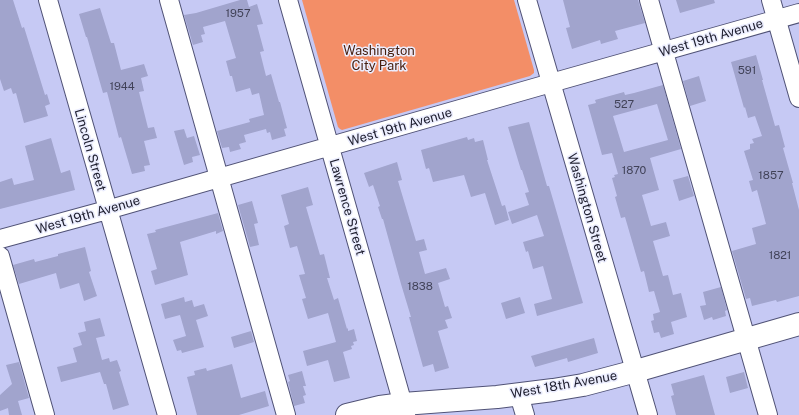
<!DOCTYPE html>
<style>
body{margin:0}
canvas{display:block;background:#c6c9f4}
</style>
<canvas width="799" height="415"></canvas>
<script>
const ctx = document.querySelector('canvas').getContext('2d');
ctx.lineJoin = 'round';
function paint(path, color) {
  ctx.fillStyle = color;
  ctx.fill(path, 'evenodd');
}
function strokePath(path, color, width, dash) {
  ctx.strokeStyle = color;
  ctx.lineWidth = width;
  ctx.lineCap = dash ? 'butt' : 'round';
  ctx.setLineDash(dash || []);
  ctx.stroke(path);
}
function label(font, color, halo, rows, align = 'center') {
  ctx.font = font + ' "Public Sans",sans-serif';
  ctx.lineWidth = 3;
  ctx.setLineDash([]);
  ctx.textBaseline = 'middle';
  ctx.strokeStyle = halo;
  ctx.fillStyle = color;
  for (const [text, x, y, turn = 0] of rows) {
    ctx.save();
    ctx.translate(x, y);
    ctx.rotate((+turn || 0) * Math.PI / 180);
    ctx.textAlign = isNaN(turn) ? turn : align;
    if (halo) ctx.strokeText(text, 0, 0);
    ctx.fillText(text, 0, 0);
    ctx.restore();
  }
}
paint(new Path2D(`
 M302,0H514L534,70V73L530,76L342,130L340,129L338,127Z`), '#f38e67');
paint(new Path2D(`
 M0,0H13L22,28L24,27L45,95L47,94L50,104L45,106L48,116L24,123L16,93L13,94L11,88L4,91L0,79Z
 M240,0H247L249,7L257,4L263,24L257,25L264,51L260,52L266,76L271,74L279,102H280L287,128L284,129L286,136L272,140L270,132L267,133L266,129L244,135L246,142L239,144L241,149L230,152L229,147L222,148L217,131L250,122L249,119L264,115L259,93L252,95L250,88L236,92L232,76H230L226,61L236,58L225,21L203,27L205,34L201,35L203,42L193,45L184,15L196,13Z
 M563,0H638L645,23L615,31L618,39L601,44L600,40L572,49L566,28L570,27Z
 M676,0H714L715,3L680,13Z
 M100,8L111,43H114L121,70L144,64L148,76L141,78L144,91L139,92L148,128L154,127L157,138L144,141L150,165L144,166L145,171L132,174L121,137L119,138L107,92L103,93L87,37H86L79,14Z
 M756,55L763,80H762L775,126L779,125L785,147L783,148L793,183H792L799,210V296L777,302L776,300L752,306L750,298L746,299L732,251L756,244L752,228L766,224L757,190L752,192L749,181L753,180L744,151L750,149V144L754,143L752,139L762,136L755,116L748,118L745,107L744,108L731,62Z
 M699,76L706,101L690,106L683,81Z
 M663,85L681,149L650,158L659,190L642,195L651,226L666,222L670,236L653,241L663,276L668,275L673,295L681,293L687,317L671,322L674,334L661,338L659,332L654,333L651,321L654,320L653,314L660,312L654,291L649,292L644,271L641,272L625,217L621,218L615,197L617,196L612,178L615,177L614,175L618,174L612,153L602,155L588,105L596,103L595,100L624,92L625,95L634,93ZM657,104L668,140L624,152L613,116Z
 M529,122L547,186H549L554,203L583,303L537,316L534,304L552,299L543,266L533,269L528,251L526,252L523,242L544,236L537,215L512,224L508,212L529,205L525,193L529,192L522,170H521L508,127Z
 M184,129L187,138L194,136L200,155L192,157L193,162L184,165L174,131Z
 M467,137L468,140L474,138L475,142L483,140L488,160H487L502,206L505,205L509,220L495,225L485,193L471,197L464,175L433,182L429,168L426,169L421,150Z
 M51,138L61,173L70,170L75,190L0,209V182L12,178L14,185L34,180L25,146Z
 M397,162L402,180L398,181L416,241L424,239L427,250L419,252L425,274L446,268L450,279L438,283L445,307L448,306L452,318L445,320L448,328L438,331L449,368L435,372L433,364L423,367L409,317H411L401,284L383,219H382L378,207L380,206L373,185L369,187L364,173Z
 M688,176L694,196L679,201L673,180Z
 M308,187L313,205L306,207L320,255L324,254L330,278H327L334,300L338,298L347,329L348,328V331L354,329L357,341L353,342L354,345L351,346L352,349L343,352L350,378L334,382L328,360L307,366L303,351L336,342L328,313L308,319L302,299L306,298L299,275L305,274L297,246L290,248L284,226L289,224L281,195Z
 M252,201L258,223L254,224L259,245L250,247L238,205Z
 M218,213L223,231L216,234V231L180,242L188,275L155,285L151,271L157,269L147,234L156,232L155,230Z
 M85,247L91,271L89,272L97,296L84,301L79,283L60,289L56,273L19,284L13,265L34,259L35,262L58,256V254Z
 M721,287L727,310L725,311L726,316L713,320L712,317L704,320L700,306L706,305L703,292Z
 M184,297L185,302L192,300L194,307L204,304L208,316L196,320L204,347L182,353L181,350L177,351L173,340L186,336L180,315L165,319L161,304Z
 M520,297L525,313L506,319L501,303Z
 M100,318L105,336L96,338L102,360L109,358L110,362L117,360L121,371L119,372L129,405L113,410L106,384H104L100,372L61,382L57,367L77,362L73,348L82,345L78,333L86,331L84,322Z
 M251,331L254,342L234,348L231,337Z
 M594,338L598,353L568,362L567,358L535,367L531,356Z
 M19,362L29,398L18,401L22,415H9L8,408L0,411V395L12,384L6,365Z
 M232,364L241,398L265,391L269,406L239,415H197L187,377L195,375L194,371L206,368L207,371Z
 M302,371L306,386H303L306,395L303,396L305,403L294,406L288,382L290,381L288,375Z
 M744,372L748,388L730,393L726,377Z
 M704,375L715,415H676L671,396L674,395L671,384Z`), '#a1a4cd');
const minor = new Path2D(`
 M48,0L167,415
 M169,0L286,415
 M288,0L406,415
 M527,0L648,415
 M649,0L768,415
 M771,0L799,98
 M0,239L107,210L551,83L799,13
 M0,256L45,415
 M519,395L525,415`);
const major = new Path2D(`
 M347,415L380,407L403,404L497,397L553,390L583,385L636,371L799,324`);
strokePath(minor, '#505276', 20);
strokePath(major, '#505276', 24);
strokePath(minor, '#fff', 18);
strokePath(major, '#fff', 22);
label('11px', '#414258', null, [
 ["1957",238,14],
 ["591",747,71],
 ["1944",122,87],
 ["527",624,105],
 ["1870",634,171],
 ["1857",771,176],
 ["1821",780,256],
 ["1838",420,287]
]);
label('13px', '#212131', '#ebedfe', [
 ["West 19th Avenue",711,38,-16],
 ["West 19th Avenue",400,127,-16],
 ["Lincoln Street",90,150,74],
 ["Lawrence Street",347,207,74],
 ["Washington Street",587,208,74],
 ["West 19th Avenue",88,215,-16],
 ["West 18th Avenue",564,385,-10]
]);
label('13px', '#461e0e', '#ebedfe', [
 ["Washington",379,51],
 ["City Park",379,66]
]);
</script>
